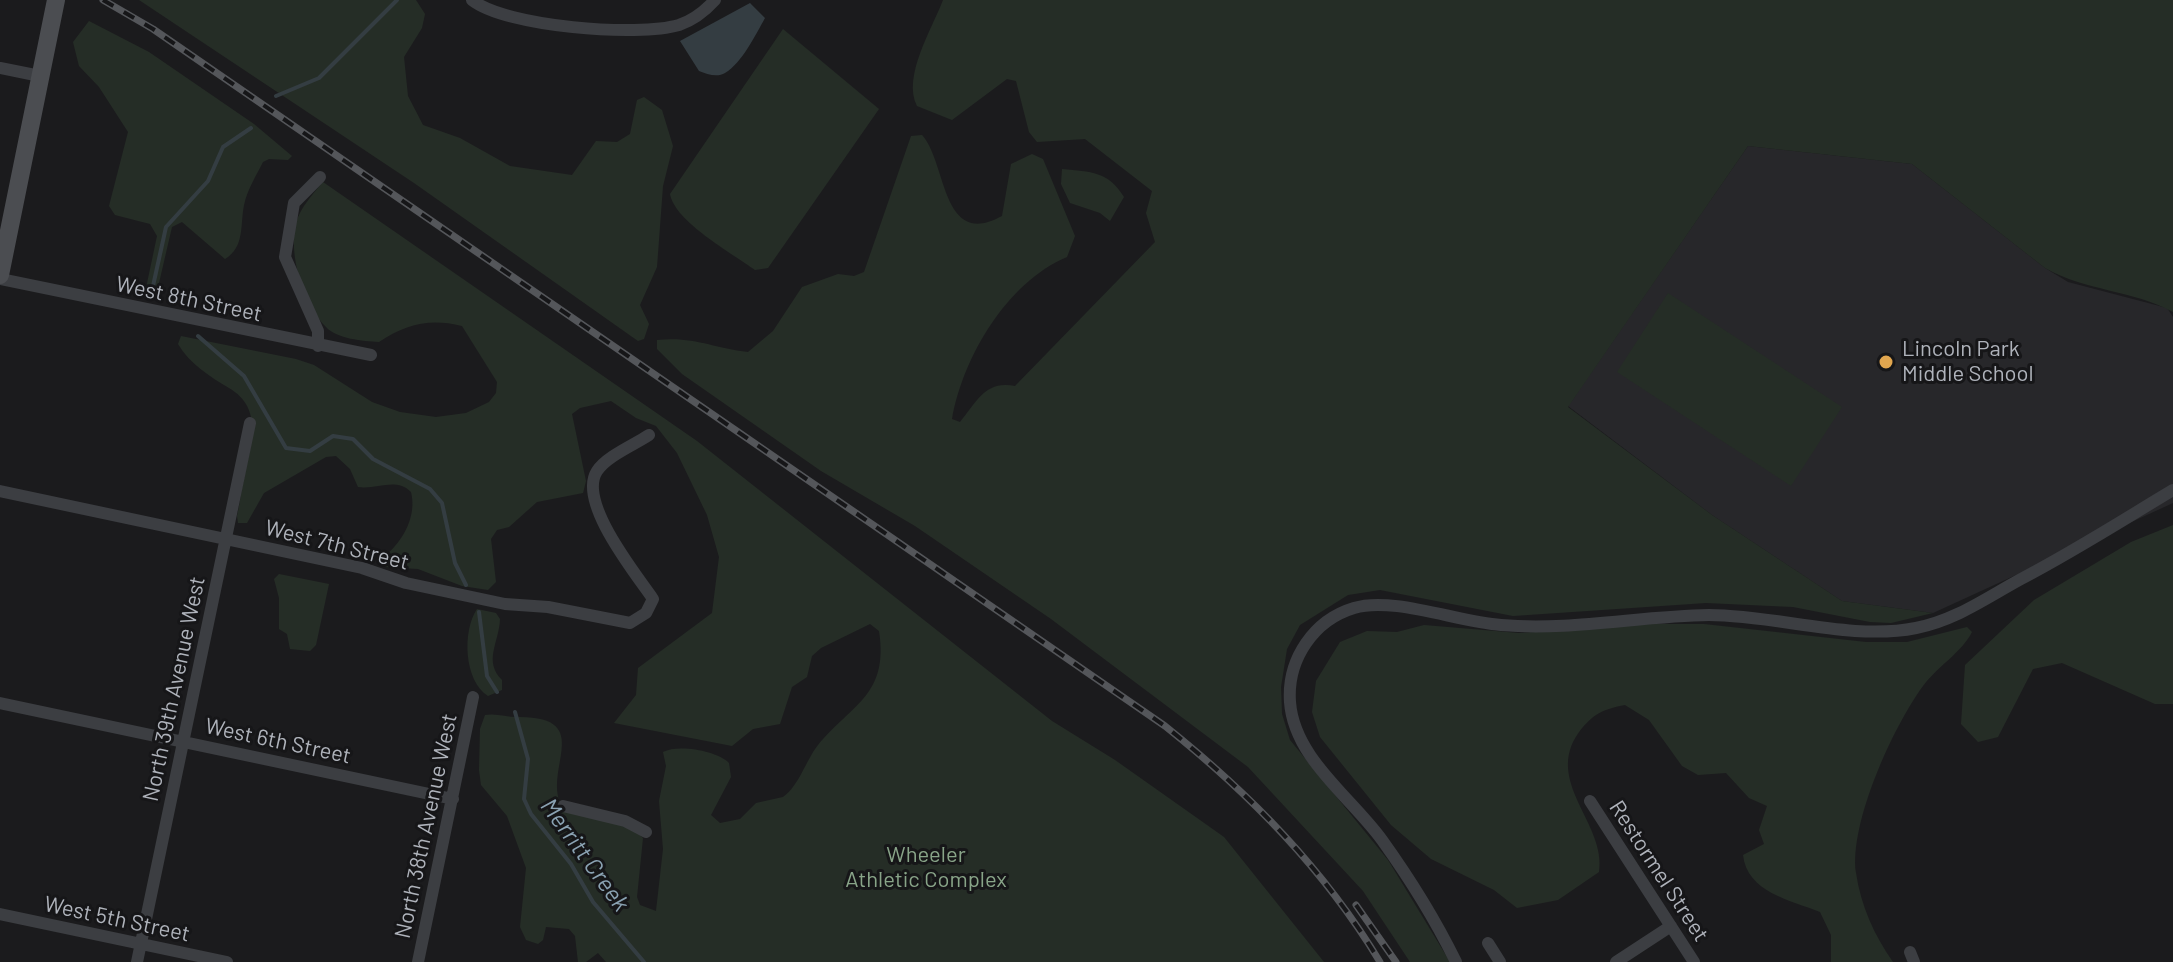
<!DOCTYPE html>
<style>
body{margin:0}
canvas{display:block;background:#1b1b1d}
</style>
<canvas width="2173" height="962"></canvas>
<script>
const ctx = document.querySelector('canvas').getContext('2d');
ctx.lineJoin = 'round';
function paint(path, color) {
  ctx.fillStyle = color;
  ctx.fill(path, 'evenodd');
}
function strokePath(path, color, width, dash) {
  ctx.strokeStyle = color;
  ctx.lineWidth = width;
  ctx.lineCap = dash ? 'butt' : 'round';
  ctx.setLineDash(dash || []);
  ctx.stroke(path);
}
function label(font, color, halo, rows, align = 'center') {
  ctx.font = font + ' Barlow,sans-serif';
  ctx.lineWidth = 6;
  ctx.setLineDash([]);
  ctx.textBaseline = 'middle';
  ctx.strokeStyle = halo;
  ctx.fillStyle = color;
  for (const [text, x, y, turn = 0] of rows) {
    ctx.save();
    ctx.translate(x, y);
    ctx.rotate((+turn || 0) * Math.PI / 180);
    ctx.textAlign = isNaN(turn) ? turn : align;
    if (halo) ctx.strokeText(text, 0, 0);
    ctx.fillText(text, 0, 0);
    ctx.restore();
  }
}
paint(new Path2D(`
 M1748,146L1912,164L2045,268L2068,282L2167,308L2173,317V503L1933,613L1842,601L1712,515L1568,406Z`), '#27272a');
paint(new Path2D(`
 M139,0H416L425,14L422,28L404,57L408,96L423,125L460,138L510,166L572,175L596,141L617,142L630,134L637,100L644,97L662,110L673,146L663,186L657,267L640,305L649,324L644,339L638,341L414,183Z
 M943,0H2173V312C2133,290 2085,291 2045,268L1912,164L1748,146L1568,407L1712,515L1842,601L1933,613L1891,623L1870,622L1793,607L1706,603L1513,616L1380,590L1348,595L1300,625L1287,649L1281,687L1282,714L1290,740L1388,860L1450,962H1410L1363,891L1248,767L1051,619L915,526L821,471L682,374L657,349V340C694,336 712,348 748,352L773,331L802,287L838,274L854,276L864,272L911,136L922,135C947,162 941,250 1002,216L1011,164L1032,154L1043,159L1075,236L1067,257C1007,282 963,357 952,419L960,422C977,401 986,380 1015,386L1155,242L1146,213L1152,191L1085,139L1037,142L1029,132L1016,81L1007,79L952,120L917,106C902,77 932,29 943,0Z
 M89,21L149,52L254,124L292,156L288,160L269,159L263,162C256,176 247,190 244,205C240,225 245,247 225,259L182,222L172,227L159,283L150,294L146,288L157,236L150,224L115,215L109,206L128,132L99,87L79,66L73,42Z
 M783,29L879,109L768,268L755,270C732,253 675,222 670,194Z
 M1062,169C1091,172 1108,171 1124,197L1110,221L1100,213L1070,203L1061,184Z
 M323,182L697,441L1052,721L1115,760L1224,837L1324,962H606L598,953L586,962H578L575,936L569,929L546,927L543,940L538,944L526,940L520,927L526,868L507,816L481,785L479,770L480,729L485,715C496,713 506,717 517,717C598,716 540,772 563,808L632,827L643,838L637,897L640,905L656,911L663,849L659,801L666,766L663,752C679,744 717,751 729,763L731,777L711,815L720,823L740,819L756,803L783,797C799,786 806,760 818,745C852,704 889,695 879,631L870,624L821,648L812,656L807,677L792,687L780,724L753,729L732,746L614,723L636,695L638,668L712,613L719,557L707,515L677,453L656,426L636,418L611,401L580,408L572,414L586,481L583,493L537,502L509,527L497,530L491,539L496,582L488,590L462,586L418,569L385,567L386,555C404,540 417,515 411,492C396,477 376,490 358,487L350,469L336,456L326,457L264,493L247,523H238L237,516C240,503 241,491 244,479C250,447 265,409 229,388C209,376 190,364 178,344L181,336L296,359L314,365L372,402L400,412L436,417L466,413L489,402L496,393L497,382L462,326C430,318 406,324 379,342C363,341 337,339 326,327C303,304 288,254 296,223C300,208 313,194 323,182Z
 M1668,293L1842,407L1791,486L1617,372Z
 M2173,525V704H2155L2062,663L2033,669L1998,737L1978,742L1961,724L1965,665L2034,600L2131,542Z
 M279,574L329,584L316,645L310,651L290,649L287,634L279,629V598L274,579Z
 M477,609L496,613L500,619C499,643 483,661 502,680V690L488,696C464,681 462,631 477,609Z
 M1650,624H1704L1866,642H1907L1967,627L1972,632C1962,652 1937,667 1923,686C1894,725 1849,823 1856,873C1861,906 1874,935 1893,962H1831V935L1820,912C1790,900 1747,892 1743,855L1764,844L1759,830L1767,806L1749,798L1726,773L1698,775L1682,766L1649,720L1625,705C1603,709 1593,714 1579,732C1543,782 1607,824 1599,872L1558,900L1517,908L1494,890L1431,859L1391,825L1320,737L1312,712L1316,681L1340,642L1367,631L1397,632L1424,625L1519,633Z`), '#252d26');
paint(new Path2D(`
 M750,3L765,18C756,34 742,63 725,73C717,78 707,74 699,71L680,41Z`), '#343d42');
strokePath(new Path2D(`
 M276,96L319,78L397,0
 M153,286L166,227L208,181L223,147L251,128
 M198,336L244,376L286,448L310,451L333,436L353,439L373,459L430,489L442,503L455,563L466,585
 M479,612L487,676L497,692
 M515,712L528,759L524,799L531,814L571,864L593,902L644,962`), '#343d42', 4);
strokePath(new Path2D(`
 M472,0C506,27 638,37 679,25C694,20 705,11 715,0
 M0,68L40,76
 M0,279L371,355
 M318,346V331L285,257L294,203L320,177
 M0,491L362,568L406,583L505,604L548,607L630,623L646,613L653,599C636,574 577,502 597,471C607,456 634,445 649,435
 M0,703L453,799
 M1590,801L1694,962
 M563,806L625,821L646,832
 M0,914L227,962
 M1488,943L1500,962
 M1910,952L1914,962
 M137,962L250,423
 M418,962L473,697
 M1456,962C1435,919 1410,879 1382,840C1351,797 1294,758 1290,702C1287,659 1314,620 1354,608C1392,596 1458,622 1501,625C1570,631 1640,616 1709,615C1776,615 1851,641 1916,628C1956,620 1986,598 2021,579C2073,552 2123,520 2173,490
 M1616,962L1671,926`), '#3c3e42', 12);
strokePath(new Path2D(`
 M0,275L56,0`), '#4b4d51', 18);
const rail = new Path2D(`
 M103,0L153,29L1165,726C1250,794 1324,869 1380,962
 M1356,905L1396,962`);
strokePath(rail, '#54565a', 7);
strokePath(rail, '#161618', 4, [12]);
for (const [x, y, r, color] of [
 [1886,362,8,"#e1a64f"]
]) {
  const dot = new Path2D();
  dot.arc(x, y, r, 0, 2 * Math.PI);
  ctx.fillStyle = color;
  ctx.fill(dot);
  strokePath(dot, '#161618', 3);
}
label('22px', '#afb3bb', '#161618', [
 ["West 8th Street",189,299,12],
 ["West 7th Street",337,545,14],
 ["North 39th Avenue West",174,689,-78],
 ["West 6th Street",278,741,12],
 ["North 38th Avenue West",426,826,-78],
 ["Restormel Street",1659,871,57],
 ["West 5th Street",117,919,12]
]);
label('22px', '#afb3bb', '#161618', [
 ["Lincoln Park",1902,349],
 ["Middle School",1902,374]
], 'left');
label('22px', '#88a488', '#161618', [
 ["Wheeler",926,855],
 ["Athletic Complex",926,880]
]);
label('italic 24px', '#8aa2b2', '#161618', [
 ["Merritt Creek",585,855,54]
]);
</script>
